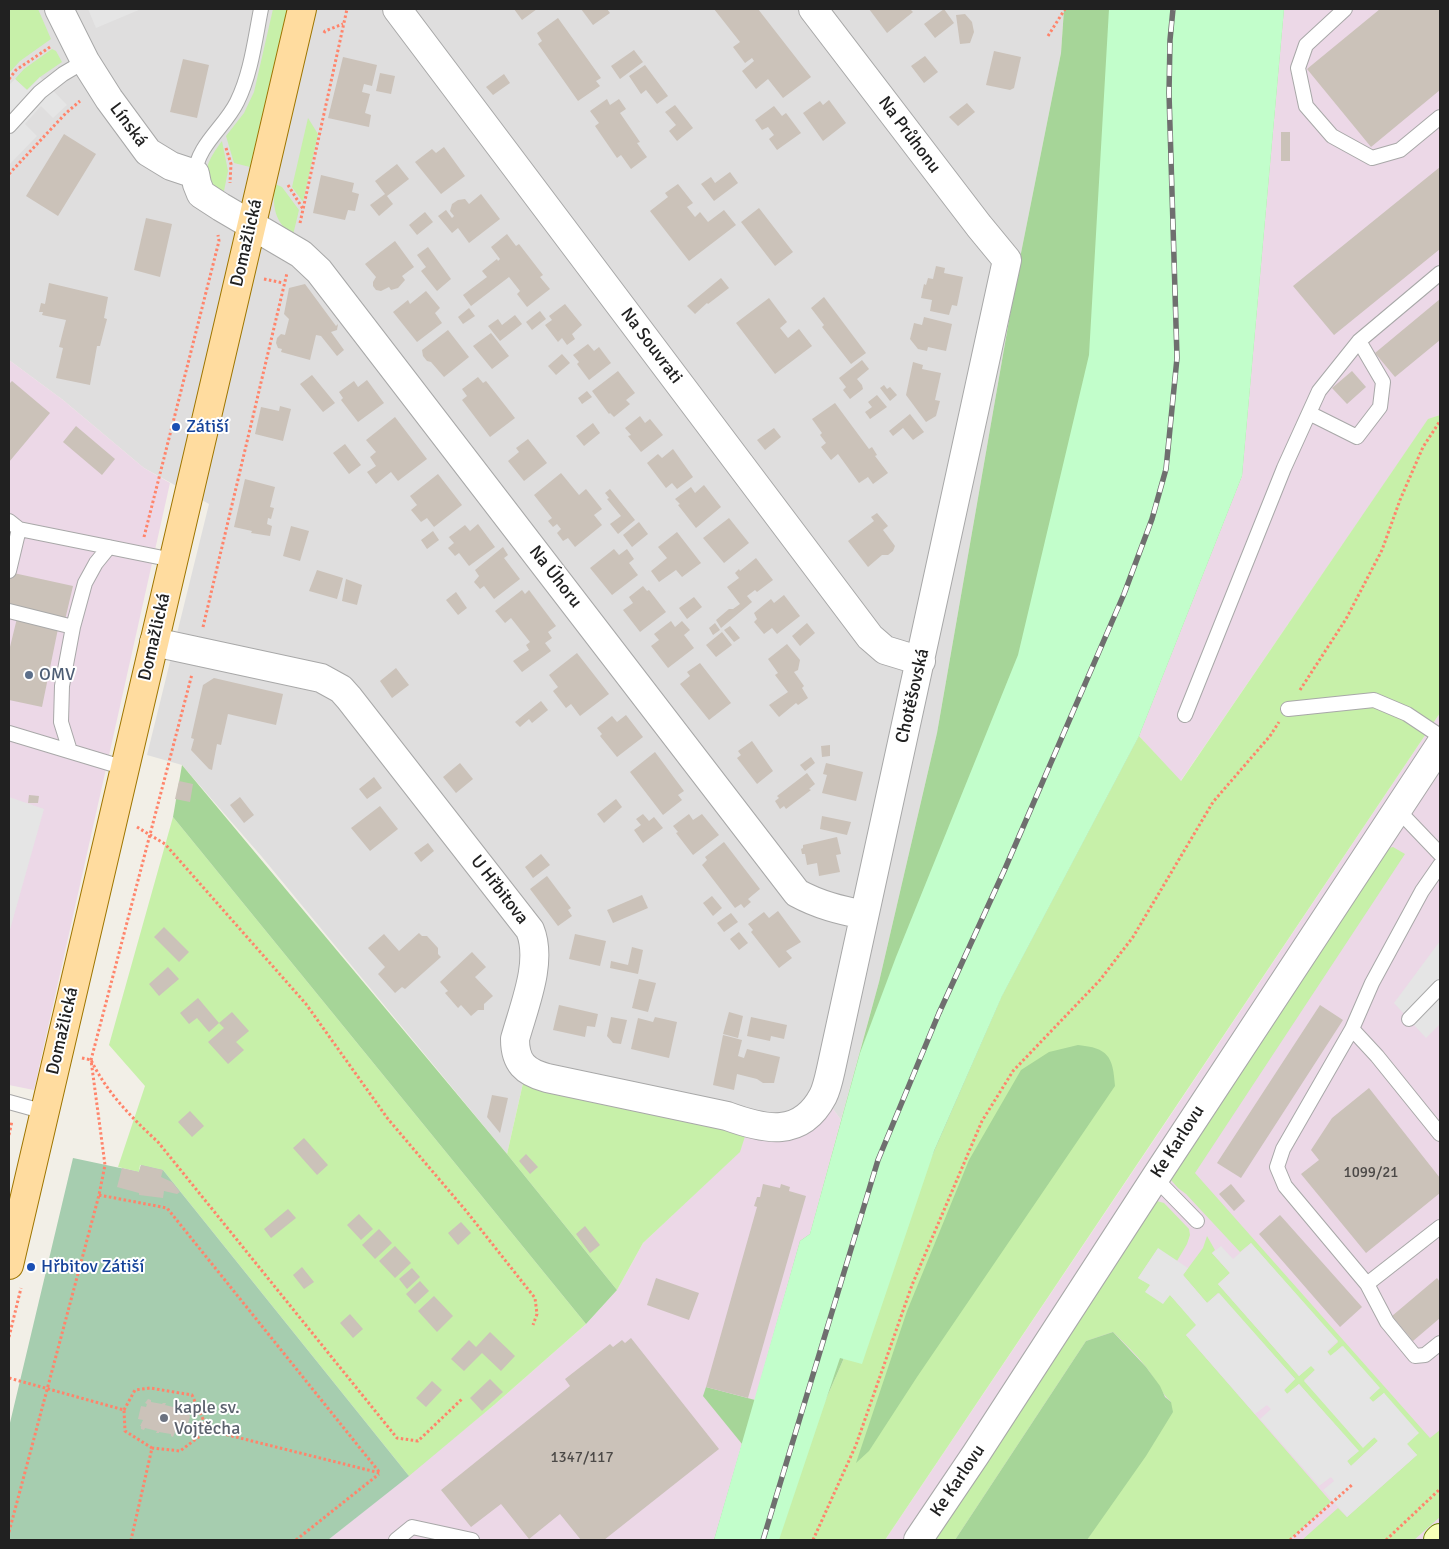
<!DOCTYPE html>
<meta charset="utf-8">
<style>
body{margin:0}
#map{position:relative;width:1449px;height:1549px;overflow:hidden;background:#f2efe7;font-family:Signika,sans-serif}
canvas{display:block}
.frame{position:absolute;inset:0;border:10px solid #212121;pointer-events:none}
</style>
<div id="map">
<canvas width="1449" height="1549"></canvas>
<div class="frame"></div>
</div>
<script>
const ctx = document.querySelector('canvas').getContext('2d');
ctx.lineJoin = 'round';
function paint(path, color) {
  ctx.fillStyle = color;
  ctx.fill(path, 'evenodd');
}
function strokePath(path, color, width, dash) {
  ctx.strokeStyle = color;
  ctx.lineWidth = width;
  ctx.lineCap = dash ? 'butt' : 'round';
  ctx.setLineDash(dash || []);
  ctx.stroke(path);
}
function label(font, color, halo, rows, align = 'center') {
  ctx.font = font + ' Signika,sans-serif';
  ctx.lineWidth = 4;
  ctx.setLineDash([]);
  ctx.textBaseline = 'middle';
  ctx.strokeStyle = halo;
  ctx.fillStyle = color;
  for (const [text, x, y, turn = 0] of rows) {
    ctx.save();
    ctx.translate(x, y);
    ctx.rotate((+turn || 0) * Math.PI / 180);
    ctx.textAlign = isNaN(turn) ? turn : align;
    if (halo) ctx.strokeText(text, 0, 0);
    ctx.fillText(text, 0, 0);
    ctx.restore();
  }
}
paint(new Path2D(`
 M9,9H1064L1061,53L1019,263L937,733L879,982L841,1120L823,1095L799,1123L526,1070L507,1154L262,857L182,765L147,755L209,504L144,468L63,400L9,360Z`), '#dfdede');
paint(new Path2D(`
 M1284,9H1440V415L1428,420L1180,782L1139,736L1242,476Z
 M9,360L63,400L144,468L170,483L34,1090L9,1085Z
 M1440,713V1540H885L1164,1125Z
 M823,1095L841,1120L810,1234L752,1540H328L494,1405L586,1324L617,1290L643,1243L739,1152L749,1124L773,1127Z`), '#ecd8e7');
paint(new Path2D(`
 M11,9H38L51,39L20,61L9,73V12Z
 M273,9H287L250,167L234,163L226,136L244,113L254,92Z
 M52,49L56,51L62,62L40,77L27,90L15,79L24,69Z
 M308,118L318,134L303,202L292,187Z
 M222,141L228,171L224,191C193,183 210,157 222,141Z
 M275,184L282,187L299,210L293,235C274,222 272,205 275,184Z
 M1440,415V713L885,1540H759L813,1429L1002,996L1139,736L1181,781L1428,419Z
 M173,817L586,1324L494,1405L409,1476L163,1170L140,1165L139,1172L118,1167L145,1086L109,1045Z
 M1393,847L1405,854L1195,1173L1430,1438L1440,1430V1517L1414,1540H1302L1338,1508L1347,1517L1417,1455L1407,1444L1384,1393L1373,1402L1369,1398L1379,1388L1342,1346L1331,1356L1327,1352L1338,1342L1251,1243L1240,1252L1186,1194L1178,1188L1171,1180L1172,1169L1381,850Z
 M526,1070L749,1124L740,1152L643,1243L617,1290L507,1154Z
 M1157,1201L1164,1203L1189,1229L1190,1235L1187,1244L1177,1261L1157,1250L1138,1278L1170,1295L1197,1325L1186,1335L1331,1502L1289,1540H1087L1171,1402C1160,1392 1155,1378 1146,1367C1136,1354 1124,1343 1113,1332L1086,1341L955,1540H930L1147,1206Z
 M1207,1236L1215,1250L1212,1253L1230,1273L1218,1284L1299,1376L1311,1365L1315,1370L1304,1380L1363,1447L1375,1437L1378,1441L1351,1466L1347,1461L1358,1451L1299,1384L1287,1394L1284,1390L1295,1379L1218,1293L1207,1303L1183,1275L1203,1248Z`), '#c7f0a9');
paint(new Path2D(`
 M1064,9H1284L1242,476L1139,736L1002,996L813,1429L714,1540L742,1444L703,1396L706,1387L755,1400L800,1241L810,1234L879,982L937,733L1019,263L1061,53Z
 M182,765L507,1154L617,1290L586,1324L173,817Z
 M1078,1045C1108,1048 1113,1056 1115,1086L917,1377L869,1451L856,1463L907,1311L969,1160L1021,1070L1049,1052Z
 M1113,1332L1146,1367L1160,1386L1165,1397L1171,1402L1173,1412L1146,1456L1087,1540H955L1086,1341Z`), '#a6d598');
paint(new Path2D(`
 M73,1158L139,1172L141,1165L163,1170L409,1476L328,1540H9V1427Z`), '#a6cdaf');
paint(new Path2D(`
 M1109,9H1284L1242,476L1139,736L1002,996L934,1151L862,1364L840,1358L779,1540H714L800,1241L810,1234L860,1053L896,957L1018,655L1089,355Z`), '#c2fecb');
paint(new Path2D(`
 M88,9H141L96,28Z
 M40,77L67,105L53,118L41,106L25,124L37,136L9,165V85L15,79L27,90Z
 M9,797L44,809L9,933Z
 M1440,941V1024L1426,1038L1394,1003Z
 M1251,1243L1338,1341L1327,1351L1330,1356L1343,1346L1380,1388L1369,1398L1373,1402L1384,1393L1419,1433L1407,1444L1417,1455L1347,1517L1323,1490L1334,1481L1331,1477L1319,1486L1260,1419L1271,1409L1267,1405L1255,1414L1186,1335L1196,1325L1170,1295L1163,1304L1145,1292L1150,1285L1138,1278L1158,1248L1188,1268L1183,1275L1207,1303L1219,1293L1295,1379L1284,1390L1287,1394L1299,1384L1359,1451L1347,1461L1351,1466L1378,1441L1374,1437L1363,1448L1304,1381L1315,1370L1311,1366L1299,1376L1218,1284L1230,1273L1212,1253L1221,1246L1233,1259Z`), '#e5e5e5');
paint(new Path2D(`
 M514,9H537L522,20Z
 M581,9H607L610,13L593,25Z
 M714,9H758L811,77L783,98L768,79L756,89L742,71L754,61L752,58L745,63L733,47L740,42Z
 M869,9H910L913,12L887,33Z
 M944,9L954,23L935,38L924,24Z
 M1380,9H1440V90L1371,147L1307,69Z
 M965,14L972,22L974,32L970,43L960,44L956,15Z
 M558,18L601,78L596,81L600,86L578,101L538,44L542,41L537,33Z
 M634,50L643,62L620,79L611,66Z
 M994,51L1021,57L1014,88L1010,90L986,85Z
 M925,56L938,72L924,83L911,66Z
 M343,57L377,65L372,86L364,84L362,92L370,94L365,113L371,115L369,127L328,118Z
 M183,59L209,65L197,118L170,112Z
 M645,65L668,96L657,104L646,90L641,94L629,76Z
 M380,73L395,76L391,94L376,91Z
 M504,74L510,83L493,95L486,87Z
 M607,99L610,105L619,99L626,109L620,113L640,142L637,143L647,157L631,169L621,155L617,158L595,126L599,123L590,111Z
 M829,100L846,123L823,141L803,113L820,101L823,105Z
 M967,103L975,112L958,126L949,117Z
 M675,105L693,128L677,141L669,131L676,125L665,112Z
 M774,106L782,116L786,113L801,133L777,150L769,139L774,135L768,127L762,130L755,120Z
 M1281,132H1290V161H1281Z
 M64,134L96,154L58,216L26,196Z
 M444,147L465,176L441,194L415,162L432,149L436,153Z
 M397,164L409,179L387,196L393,204L379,216L370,205L385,194L375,181Z
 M1440,167V249L1334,335L1293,286Z
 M730,172L738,183L714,201L701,184L711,177L715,183Z
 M321,175L354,183L352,192L359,194L355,211L348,210L345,220L313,213Z
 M678,184L693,203L687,207L695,217L700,212L708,222L724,210L736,225L689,261L650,211L668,197L665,193Z
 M481,194L500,219L469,243L458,228L452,233L438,216L446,210L452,218L454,216L450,211L452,204L458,200L465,199L469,204Z
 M759,208L793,252L775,266L741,222Z
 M425,212L433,222L417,235L409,225Z
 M146,218L172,224L160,277L134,270Z
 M507,234L516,246L519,244L543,275L540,277L550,289L527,307L517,294L520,291L509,277L471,306L463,295L487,277L482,271L497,259L498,261L500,259L491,247Z
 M395,241L414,267L402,276L405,280L398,288L391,290L389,287L381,291L376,290L373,286V282L376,277L365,264Z
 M428,247L451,279L437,291L421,271L426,267L417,255Z
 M936,266L945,268L944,273L963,277L957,306L952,305L949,315L930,311L932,300L921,298L924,284L926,285L928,278L933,279Z
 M721,278L729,288L708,304L707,303L695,314L687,306Z
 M49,283L108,297L104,318L107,319L100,346H97L90,385L56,378L63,348L59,347L66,320L42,315L43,312H39L41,303L45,304Z
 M305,284L336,326L338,324L337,330L331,332L344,350L337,356L321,336L316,335L310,360L281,352L282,349L278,348L276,343L277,338L281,334L285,335L289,319L284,314L289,288Z
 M426,291L440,308L435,313L442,323L417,342L393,312L408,300L410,304Z
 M824,297L866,353L851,364L822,327L824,325L811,308Z
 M769,298L787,322L780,328L788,338L799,329L812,346L775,374L736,323Z
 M1440,299V340L1395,377L1375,353Z
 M565,304L582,325L572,334L575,339L567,345L562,338L558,342L545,325L552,320L549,316Z
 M469,308L475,316L463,324L458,317Z
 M540,311L546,319L532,330L526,322Z
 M515,315L522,324L500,341L488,326L498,319L502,325Z
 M924,317L952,324L946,351L928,347L927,351L918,349L910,339L914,323L922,325Z
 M448,330L469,357L444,377L431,362L427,361L423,356L422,350Z
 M491,333L509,356L492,369L473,346Z
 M588,344L594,351L599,347L611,363L589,380L577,364L579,362L573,355Z
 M562,354L570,363L556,375L548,366Z
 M862,360L869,369L857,379L862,385L863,389L850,399L843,390L846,387L839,378Z
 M913,362L923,365L922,369L941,373L935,400L940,401L936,416L926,422L906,395Z
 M618,371L635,393L626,400L630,404L614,417L610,413L609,414L592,391Z
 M1352,371L1366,387L1347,404L1332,388Z
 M312,375L335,403L323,412L300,384Z
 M478,377L483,383L486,381L515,418L490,437L462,400L467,396L462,389Z
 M367,380L384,403L358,422L341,400L343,398L339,392L354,381L358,387Z
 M12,381L50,413L9,462V384Z
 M884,385L887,389L890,387L897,395L890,401L880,388Z
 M587,391L592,397L582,404L578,398Z
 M877,395L887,407L870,419L865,412L872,407L868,402Z
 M835,403L869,449L872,447L877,455L875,456L888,473L873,484L868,477L859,483L838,454L831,460L821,447L826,443L820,435L822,433L812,419Z
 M280,406L291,409L283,441L255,434L261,407L279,411Z
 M910,414L924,432L913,440L903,428L893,436L889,431Z
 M640,416L645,423L650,419L663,435L641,452L628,436L631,435L625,428Z
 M395,417L427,459L398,481L391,472L376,484L367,472L376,466L370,457L376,452L366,440Z
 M593,423L600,433L584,446L576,436Z
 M76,426L115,459L102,475L63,442Z
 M774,428L781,437L765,450L757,440Z
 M528,439L547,463L524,481L508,461L519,452L516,448Z
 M345,444L361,465L349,474L333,453Z
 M673,449L693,477L677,489L672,483L666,488L647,463L658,454L662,458Z
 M561,473L579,495L586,489L602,509L594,515L602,525L575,547L568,538L563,541L557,533L561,529L557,524L553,527L548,521L552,518L534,495Z
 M438,474L462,505L434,527L427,518L421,522L411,510L417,505L410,496Z
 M245,479L275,487L270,507L274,508L271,519L268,518L267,524L272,526L270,536L251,533L252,531L234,527Z
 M704,485L721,507L696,528L678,505L680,504L675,499L691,487L695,493Z
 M610,489L635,520L618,534L610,524L621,516L607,499L609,498L605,493Z
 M877,513L888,526L883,530L895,546L893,551L888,555H882L868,567L848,541L874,521L871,517Z
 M729,518L749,543L724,563L703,538Z
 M639,522L648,534L632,547L623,535Z
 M478,524L495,547L469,566L459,553L455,556L448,548L454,543L449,537L465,525L470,531Z
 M291,526L309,531L300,561L283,556Z
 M433,531L439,540L427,549L421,540Z
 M677,532L701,563L682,577L676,570L659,582L651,571L667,558L658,547Z
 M503,547L508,555L504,558L520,579L494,599L484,586L480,589L474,582L479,576L475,570Z
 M614,549L619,555L627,549L634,559L629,563L638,575L612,595L590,568Z
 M756,558L773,580L757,592L755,590L747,596L752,602L721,628L716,620L729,609H733L740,604L727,587L739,578L735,573L739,569L740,571Z
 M317,570L343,578L337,599L309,591Z
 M9,572L73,586L65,620L60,619L42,707L9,700V651L19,610L9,608Z
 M346,579L362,585L357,605L342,601Z
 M643,586L647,591L649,590L666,612L640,632L623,610L633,603L629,597Z
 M522,590L525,594L529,590L556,626L548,632L552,638L545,643L551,651L522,672L513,661L529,650L526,645L530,642L511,618L505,623L495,611Z
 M456,592L467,608L458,615L446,600Z
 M784,595L800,616L777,634L772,628L764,634L754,622L757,619L754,613L771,599L774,603Z
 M694,597L702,607L687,619L679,608Z
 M671,621L675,627L682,621L690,630L684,635L694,648L668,668L651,646L659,640L654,634Z
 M715,623L720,630L713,635L709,628Z
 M807,623L815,633L800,646L792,636Z
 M730,626L740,638L734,642L724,630Z
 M722,632L732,645L716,657L706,645Z
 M787,644L800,660L798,670L794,672L804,686L802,688L808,698L798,705L796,703L779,717L769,705L788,692L775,675L778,673L768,659Z
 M577,653L609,694L580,716L571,704L566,708L553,691L558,687L549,675Z
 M700,663L731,703L709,720L680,684L690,676L687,672Z
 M396,668L409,685L392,698L380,681Z
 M214,678L283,694L276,725L228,714L221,745L217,744L212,770L209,769L191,750L194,739L191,738L203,685Z
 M541,701L548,710L532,723L529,719L520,727L515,722Z
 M626,715L643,737L617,757L600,736L602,734L597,728L612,716L617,722Z
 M752,741L773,771L757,784L737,758L741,755L738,751Z
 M830,745V756L822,757L821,746Z
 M655,752L684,791L678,795L682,800L663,815L630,772Z
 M811,757L815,763L805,771L800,765Z
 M460,763L473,779L456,793L443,777Z
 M826,763L863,772L856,801L822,793L827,775L823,774Z
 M807,773L815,784L809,789L811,790L786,809L784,806L780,809L775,801L779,798L777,796Z
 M374,777L382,788L367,799L359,789Z
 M179,781L193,784L190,802L175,799Z
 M29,795L39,796L38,803H28Z
 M240,797L254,815L244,823L230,805Z
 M616,799L622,807L604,823L597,814Z
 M380,806L398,829L370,851L351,828Z
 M643,814L649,821L654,817L663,828L643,843L634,830L641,825L636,819Z
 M689,814L693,820L702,814L719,835L693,855L676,833L678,832L673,826Z
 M822,816L851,822L847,835L820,829Z
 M837,837L841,854L836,855L840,872L819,876L817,863L807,865L805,854H802L801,849L803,848V845Z
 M724,842L760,889L748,899L751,902L744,908L741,904L735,908L702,865L707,860L705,857Z
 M428,843L434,851L421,862L414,853Z
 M541,854L550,865L533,878L525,867Z
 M547,876L571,908L568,910L572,916L558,926L530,889Z
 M642,895L648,908L613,923L607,910Z
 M712,896L722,908L713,916L703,903Z
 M778,911L801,942L786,951L792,958L779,968L751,932L753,930L748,924L764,912L769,918Z
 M731,913L738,922L724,932L717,923Z
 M164,927L189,952L179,962L154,937Z
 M739,932L748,943L739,950L730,939Z
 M419,933L422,936H427L438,948V954L441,957L405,989L402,987L395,993L378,974L385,967L368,948L384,934L399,951Z
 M575,934L606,941L600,966L569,959Z
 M632,947L643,950L638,974L610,968L611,961L628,965Z
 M472,952L486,967L475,977L493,996L484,1004V1010H478L471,1016L461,1005L458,1008L445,993L448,991L440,982Z
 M168,967L179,979L159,996L149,984Z
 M639,979L656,983L648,1012L632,1008Z
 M198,998L219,1023L209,1032L197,1018L189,1024L180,1013Z
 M559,1005L598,1014L595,1027L587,1026L585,1037L553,1030Z
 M1320,1005L1343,1020L1241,1178L1217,1163Z
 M232,1012L249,1031L236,1042L244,1050L228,1064L208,1042L224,1028L219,1023Z
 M729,1012L743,1016L738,1038L723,1034Z
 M611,1017L627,1020L621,1044L613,1043L607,1036Z
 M655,1017L677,1022L669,1058L631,1049L638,1018L653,1022Z
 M751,1017L787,1025L784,1039L771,1036L770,1041L747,1036Z
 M723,1035L742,1040L738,1056L744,1058L747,1049L780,1057L774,1083H763L757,1079L737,1074L734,1090L713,1085Z
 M1369,1088L1440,1178V1193L1366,1253L1301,1174L1319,1160L1311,1150L1332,1118Z
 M492,1095L508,1098L500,1133L487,1117Z
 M190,1111L204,1126L192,1137L178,1122Z
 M304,1138L328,1165L317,1175L293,1148Z
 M526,1154L538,1167L530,1174L519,1161Z
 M141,1165L163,1170L161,1177L172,1182L180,1192L177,1194L164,1191L163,1198L139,1195V1193L117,1187L122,1168L139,1172Z
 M763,1184L780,1188L781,1184L790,1187L789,1191L806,1196L748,1398L706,1387L757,1207L754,1206L757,1197H760Z
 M1231,1184L1245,1201L1234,1211L1219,1194Z
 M288,1209L296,1218L271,1238L264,1229Z
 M359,1214L373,1229L361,1240L347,1225Z
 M1280,1215L1362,1307L1340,1327L1259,1234Z
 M461,1222L471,1233L458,1245L448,1233Z
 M585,1226L600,1245L590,1253L576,1234Z
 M379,1229L392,1243L375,1259L362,1245Z
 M395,1246L411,1263L395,1278L379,1261Z
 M302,1267L314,1282L304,1289L293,1275Z
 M412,1268L420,1277L407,1289L399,1279Z
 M656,1278L699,1293L689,1320L647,1305Z
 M1437,1278L1440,1282V1318L1413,1341L1392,1316Z
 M420,1281L429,1291L415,1304L406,1294Z
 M434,1296L453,1316L437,1332L418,1311Z
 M350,1314L363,1329L353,1338L340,1323Z
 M490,1332L515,1356L501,1371L482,1353L464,1371L451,1359L469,1340L476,1347Z
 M631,1338L719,1449L604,1540H581L560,1514L529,1539L501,1504L471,1527L441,1490L570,1386L565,1379L610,1344L613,1347L622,1340L625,1343Z
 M490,1379L503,1392L482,1411L470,1398Z
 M432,1381L442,1390L426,1407L416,1398Z
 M148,1399L151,1400V1402L162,1404L163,1403H166L165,1405L177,1408L178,1406L180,1407V1412L187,1415L189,1414L190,1417L186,1430L187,1432L185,1433L184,1432H175L173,1437L171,1436V1434L159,1432V1433H156L157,1431L145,1428L144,1430L141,1429V1426H140L143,1420L138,1419L141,1406L146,1407L147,1404L145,1403Z`), '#cbc2b9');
const lane = new Path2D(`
 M1345,9L1306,45L1298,68L1306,106L1332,136L1372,158L1400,150L1440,117
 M9,126L40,92L63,74L85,61
 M195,174C197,145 225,127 237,102C251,74 255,39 261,9
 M1309,413L1357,437L1380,407L1383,382L1359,341
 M9,521L19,529
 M9,571L19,529L173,560
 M9,611L73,627
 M1288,709L1374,700L1407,714L1440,736
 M1185,715L1284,468L1319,391L1359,341L1440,273
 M9,733L125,768
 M70,751L61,722L62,686L73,627L85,583L96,563L109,547
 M1397,809L1440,854
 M1440,865L1422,891L1372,983L1352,1029L1283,1149L1277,1167L1285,1186L1367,1284L1387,1322L1415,1356L1425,1355L1440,1343
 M1409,1019L1440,987
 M1352,1029L1377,1056L1440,1134
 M9,1102L45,1112
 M1155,1178L1197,1221
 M1367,1284L1440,1227
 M396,1540L412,1527L472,1540`);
const street = new Path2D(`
 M59,9L85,61L109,99L148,152L171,166L195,174L197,184L201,194L221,207L301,254L319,271L797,893C819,905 840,910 864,915
 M397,9L870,637L885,650L921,661
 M154,642L321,678L341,689L349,698L530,930C543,962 524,1006 515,1039C515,1063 525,1072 547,1078L727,1116C765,1130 801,1138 823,1096C827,1088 829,1078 831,1069L1007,260L979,226L813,9
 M918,1540L976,1454L1155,1178L1440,745`);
const secondary = new Path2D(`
 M1438,1540L1440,1538`);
const primary = new Path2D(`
 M9,1265L302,9`);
strokePath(lane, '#a8a8a8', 16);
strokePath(street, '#a8a8a8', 30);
strokePath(secondary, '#6a8000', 30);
strokePath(primary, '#9e7500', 30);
strokePath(new Path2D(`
 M324,33L325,31L343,24
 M1048,36L1065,9
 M9,79L16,70L50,47
 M226,148L231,164L230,183
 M9,174L66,113L80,101
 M288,185L303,209
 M300,223L347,9
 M264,279L283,283
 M144,537L219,241L218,235
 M203,627L287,273
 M1300,690L1346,619L1382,550L1400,500L1423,447L1440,421
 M137,827L165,844L306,1004L388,1119L467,1212L535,1298L537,1314L533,1325
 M82,1058L91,1060C107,1093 132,1118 158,1142L397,1438L418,1441L463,1398
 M9,1135L12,1121
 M99,1195L167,1208L380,1473L208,1430
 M9,1337L21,1288
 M9,1378L124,1410L125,1431L152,1448L131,1540
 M124,1410L135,1390L150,1388L192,1395L208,1430L180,1451L152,1448
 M9,1532L99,1195L105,1165L91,1060L192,674
 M296,1540L379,1474
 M813,1540L856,1445L912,1285L982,1121L1013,1071L1100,980L1133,937L1213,802L1270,736L1279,722
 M1290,1540L1353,1484
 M1386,1540L1440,1489`), '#ff846b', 3, [2.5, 2.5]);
strokePath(lane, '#fff', 14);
strokePath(street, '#fff', 28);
strokePath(secondary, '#f7ffb8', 28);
strokePath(primary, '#ffdc9f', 28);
const rail = new Path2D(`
 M763,1540L878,1160L939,1013L1004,871L1124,594L1152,519L1166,469L1177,358L1169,93L1170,40L1173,9`);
strokePath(rail, '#6f6f6f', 5.5);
strokePath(rail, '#fff', 4, [11]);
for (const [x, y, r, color] of [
 [176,427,5,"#1a4fb4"],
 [29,675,5,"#5c6f8a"],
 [31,1267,5,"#1a4fb4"],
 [164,1418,5,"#6b7280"]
]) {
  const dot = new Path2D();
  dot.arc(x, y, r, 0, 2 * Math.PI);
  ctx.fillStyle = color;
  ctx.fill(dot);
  strokePath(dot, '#fff', 2);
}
label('15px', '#4c4947', null, [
 ["1099/21",1371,1173],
 ["1347/117",582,1458]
]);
label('18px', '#212121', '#fff', [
 ["Línská",128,125,53],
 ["Na Průhonu",909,135,53],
 ["Domažlická",247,243,-77],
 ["Na Souvrati",651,346,53],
 ["Na Úhoru",555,577,52],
 ["Domažlická",155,637,-77],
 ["Chotěšovská",913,696,-77],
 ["U Hřbitova",499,890,52],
 ["Domažlická",63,1031,-77],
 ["Ke Karlovu",1178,1142,-57],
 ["Ke Karlovu",958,1481,-56]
]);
label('18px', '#164399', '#fff', [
 ["Zátiší",186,427],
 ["Hřbitov Zátiší",41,1267]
], 'left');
label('18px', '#4e5e75', '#fff', [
 ["OMV",39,675]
], 'left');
label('18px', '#5b616d', '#fff', [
 ["kaple sv.",174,1408],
 ["Vojtěcha",174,1429]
], 'left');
</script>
